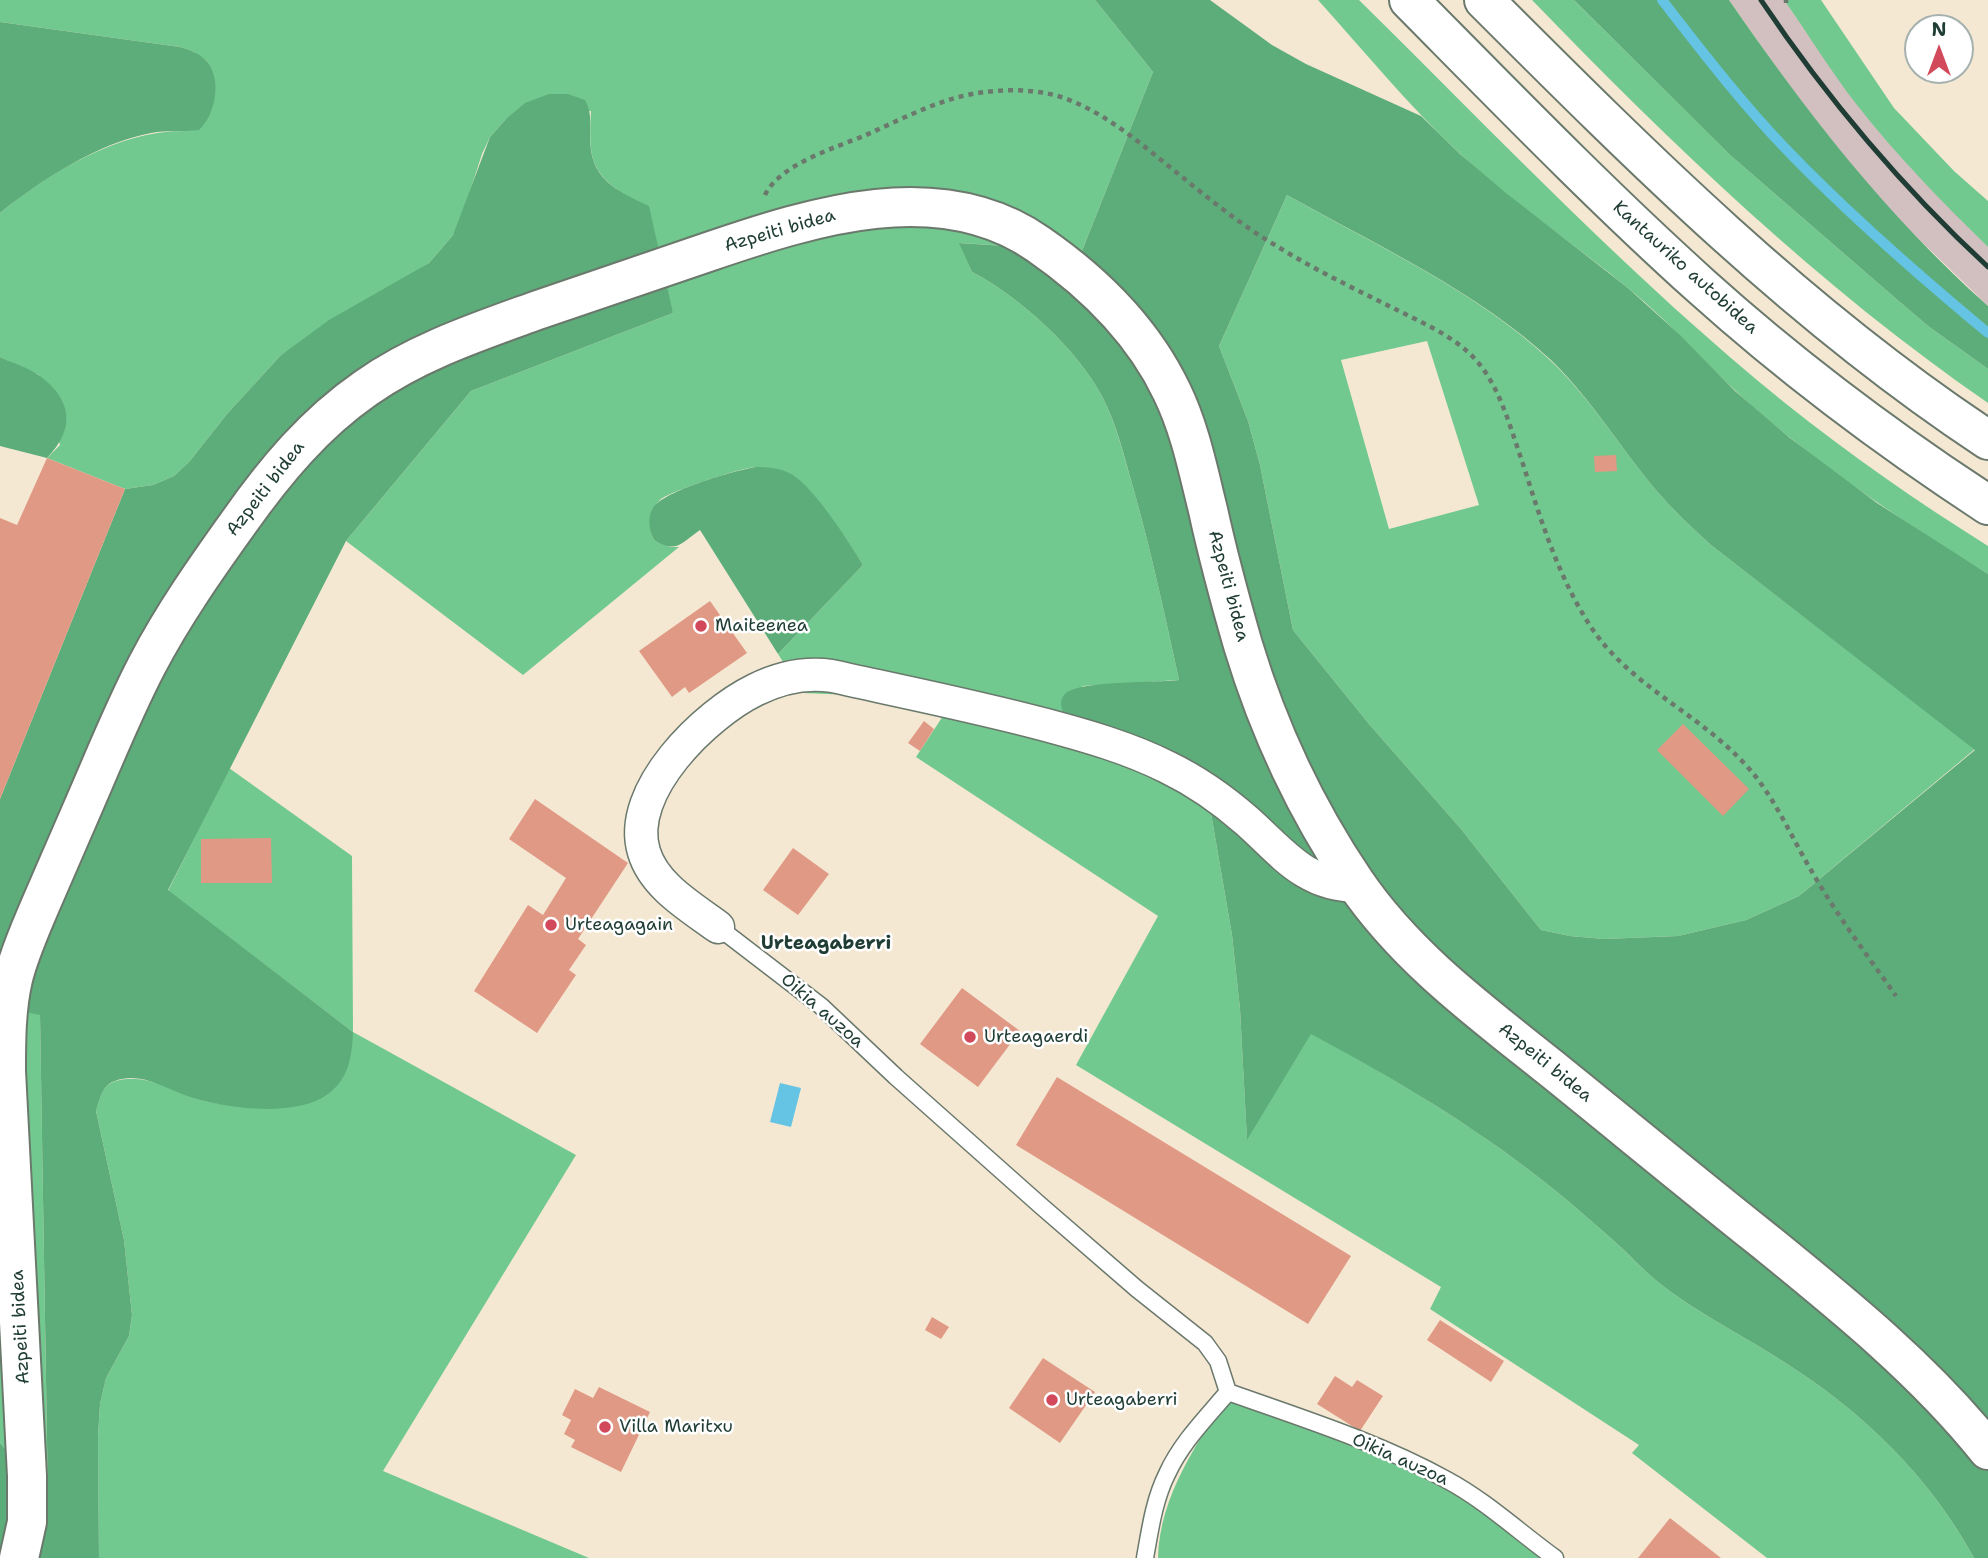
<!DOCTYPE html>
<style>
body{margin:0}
#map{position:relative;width:1988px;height:1558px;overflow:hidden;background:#f5e8d3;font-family:"Shantell Sans",sans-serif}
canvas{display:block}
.north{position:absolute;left:1904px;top:14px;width:70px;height:70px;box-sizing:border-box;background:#fff;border:2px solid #a5b1ae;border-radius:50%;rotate:0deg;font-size:19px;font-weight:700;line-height:28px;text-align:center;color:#1f3d34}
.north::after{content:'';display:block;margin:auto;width:24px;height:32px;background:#d1495b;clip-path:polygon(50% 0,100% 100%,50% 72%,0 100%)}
</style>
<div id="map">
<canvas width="1988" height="1558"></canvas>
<div class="north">N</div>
</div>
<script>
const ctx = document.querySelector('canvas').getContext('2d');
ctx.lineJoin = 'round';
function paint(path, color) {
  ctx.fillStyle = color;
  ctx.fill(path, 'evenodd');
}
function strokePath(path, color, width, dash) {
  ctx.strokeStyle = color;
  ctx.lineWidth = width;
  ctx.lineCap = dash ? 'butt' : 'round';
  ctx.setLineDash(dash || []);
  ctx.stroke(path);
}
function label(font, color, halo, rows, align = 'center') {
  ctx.font = font + ' "Shantell Sans",sans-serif';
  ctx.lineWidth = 5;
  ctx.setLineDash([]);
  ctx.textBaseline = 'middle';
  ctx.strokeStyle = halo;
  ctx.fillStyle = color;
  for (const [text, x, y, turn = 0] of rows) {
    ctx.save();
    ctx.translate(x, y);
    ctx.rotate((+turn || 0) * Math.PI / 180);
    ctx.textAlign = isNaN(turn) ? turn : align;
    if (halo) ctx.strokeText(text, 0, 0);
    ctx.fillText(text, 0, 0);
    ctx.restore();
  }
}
paint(new Path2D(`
 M1729,0H1784L1857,104L1875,127L1911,168L1988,247V306L1898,219L1847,161L1788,84Z`), '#d2bfbf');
paint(new Path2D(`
 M0,0H1095L1153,72L1082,251L960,243L972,272C1019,296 1077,349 1102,396C1117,425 1124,457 1133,487C1151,551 1165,615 1179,680L1082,686L1146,742L1203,767L1232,935L1240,1009L1247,1139L1311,1033C1395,1079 1473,1125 1547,1184C1574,1205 1599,1228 1624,1250C1639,1265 1654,1280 1671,1292C1707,1318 1747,1338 1784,1362C1862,1411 1930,1477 1974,1558H1767L1632,1453L1639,1445L1430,1309L1441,1287L1076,1065L1158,916L916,757L943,716L851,695L803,693L778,654L863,565C852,547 810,484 793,476C784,471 767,468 757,467C745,466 668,492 660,500C649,511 648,527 654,540L670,547H679L523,675L346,541L471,391L673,313L627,196C588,172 589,154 591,111L506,119L490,137L482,154L461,219L453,235L429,263L280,356L227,414L189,462L174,476L153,485L125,489L47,458L60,445L39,375L0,357V213C51,171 121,129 188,131L207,61L194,52L180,47L0,22Z
 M1318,0H1359C1498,137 1633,280 1785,403C1850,455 1918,502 1988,546V574C1908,525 1830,473 1759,412C1713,373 1675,326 1628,288C1572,242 1511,202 1458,152C1408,105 1364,51 1318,0Z
 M1532,0H1574L1730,155L1894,297L1928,326L1988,369V403C1820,287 1673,146 1532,0Z
 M1784,0H1821L1894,108L1954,171L1988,201V247C1942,202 1897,156 1857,105C1831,72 1809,35 1784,0Z
 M1287,195C1375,245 1477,291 1551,361C1591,399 1620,447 1655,489C1672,509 1691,527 1711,545L1975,749L1799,896L1746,920L1678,936L1604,939L1570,936L1541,930L1461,829L1369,724L1293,630L1260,465L1248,421L1219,346ZM1427,341L1479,505L1389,529L1341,360Z
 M229,768L352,856L353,1032L576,1155L383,1471L589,1558H99L98,1437L100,1404L106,1378L129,1336L132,1315L124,1240L96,1111C100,1098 102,1085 116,1081C148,1071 180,1096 210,1102C244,1109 274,1110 308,1103L353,1032L168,891Z
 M0,1007L40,1014L48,1502L0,1443Z
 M1228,1392L1433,1473L1546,1558H1158C1160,1494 1197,1446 1228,1392Z`), '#72c98f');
paint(new Path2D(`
 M1095,0H1210L1272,45L1306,64L1421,116L1460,154L1506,193L1628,288L1680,335L1735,391L1790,438L1877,503L1988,574V1558H1974C1930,1477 1862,1411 1784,1362C1747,1338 1707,1318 1671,1292C1654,1280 1639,1265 1624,1250C1599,1228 1574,1205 1547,1184C1473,1125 1395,1079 1311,1034L1247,1140L1240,1009L1232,935L1203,767L1146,742L1064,714C1061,707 1059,700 1065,694C1079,680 1156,683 1179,680C1165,615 1151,551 1133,487C1124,456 1117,425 1102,396C1077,349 1019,296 972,272L959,243L1082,251L1153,72ZM1287,195C1376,245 1477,291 1552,361C1591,399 1620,447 1655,489C1672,509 1691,527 1711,545L1975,750L1799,896L1746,920L1678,936L1604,939L1570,936L1541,930L1461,829L1369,724L1293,630L1260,465L1248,421L1219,346Z
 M1574,0H1729C1807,113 1885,214 1988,306V369L1928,326L1894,297L1730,155Z
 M0,22L180,47C190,50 202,54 208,63C222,82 215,115 199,130C183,132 167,130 151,133C98,143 41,180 0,213Z
 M549,94H568L585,100C592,113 590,122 590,137C590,179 615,190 649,206L673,313L471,391L346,541L168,890L353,1032C352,1056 349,1079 328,1094C295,1119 218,1108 182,1094C161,1086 139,1072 115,1081C102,1085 100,1099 96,1111L124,1240L132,1315L129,1336L106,1378L100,1404L98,1437L99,1558H0V1443L48,1501L40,1015L0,1007V799L125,489L153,485L174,476L189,462L227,414L280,356L329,320L429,263L453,235L490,137L506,119L525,103Z
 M0,357C13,363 29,368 40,376C73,401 75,429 47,458L0,446Z
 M756,467C769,467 781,468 793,475C815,489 849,542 863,565L778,654L700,530C681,543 677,554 654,540C649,529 647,518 653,508C663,491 736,470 756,467Z`), '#5dad7a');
paint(new Path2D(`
 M780,1083L801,1088L791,1127L770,1122Z`), '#65c3e3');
strokePath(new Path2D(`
 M1662,0C1701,50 1740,101 1784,147C1848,214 1917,274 1988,333`), '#65c3e3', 10);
paint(new Path2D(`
 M1616,455L1617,471L1595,472L1594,456Z
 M47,458L125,489L0,799V518L17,525Z
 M710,601L747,653L689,693L685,687L672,697L639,651Z
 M924,721L934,729L920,751L908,743Z
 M1683,724L1749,789L1723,816L1657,750Z
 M535,799L628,863L578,939L586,945L569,970L576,975L537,1033L474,991L528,905L543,915L566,878L509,839Z
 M271,838L272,883H201V839Z
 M793,848L829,874L798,915L763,890Z
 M962,988L1020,1031L978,1087L920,1044Z
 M1057,1077L1351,1256L1308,1324L1016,1145Z
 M932,1317L949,1327L941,1339L925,1330Z
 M1440,1320L1504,1361L1491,1382L1427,1340Z
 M1043,1358L1095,1392L1060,1443L1009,1408Z
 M1335,1376L1352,1387L1357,1380L1383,1396L1360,1431L1317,1404Z
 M599,1387L650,1412L621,1472L571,1447L575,1440L564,1434L571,1420L562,1415L575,1389L593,1398Z
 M1670,1518L1721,1558H1638Z`), '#e09984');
const lane = new Path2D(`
 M718,927L821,1006L896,1077L1040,1205L1137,1289L1205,1343L1218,1361L1228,1392
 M1228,1392C1301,1418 1378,1442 1447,1480C1486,1501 1519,1532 1555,1558
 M1145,1558C1150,1530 1154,1500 1167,1474C1181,1443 1206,1418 1228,1392`);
const street = new Path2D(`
 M718,927C691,907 654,886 644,852C625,791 706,714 755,690C779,678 805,672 832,676C904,692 975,706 1046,725C1087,736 1129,748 1167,767C1196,781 1223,800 1247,821C1282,852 1305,886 1358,886`);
const secondary = new Path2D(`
 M19,1558L27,1522V1476L6,1071C6,1041 6,1009 13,979C19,954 30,930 40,906C54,873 69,840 83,807C104,759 123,711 147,665C173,615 206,568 239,522C275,471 314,424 366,388C417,352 477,332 535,311C593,291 652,271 711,251C814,216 940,176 1038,244C1093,282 1143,331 1172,392C1190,429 1198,470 1208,510C1218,556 1230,600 1243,645C1269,731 1305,808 1355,882C1408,960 1485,1015 1557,1073C1625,1128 1693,1184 1762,1239C1842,1304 1923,1369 1988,1450`);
const highway = new Path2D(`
 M1409,0C1505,97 1600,195 1701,286C1791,367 1887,439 1988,505
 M1484,0C1642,158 1800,316 1988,440`);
strokePath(lane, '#6a796c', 19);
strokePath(street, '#6a796c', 35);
strokePath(secondary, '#6a796c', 42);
strokePath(highway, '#6a796c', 42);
strokePath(new Path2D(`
 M1786,0V3
 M765,195C780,164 835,148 866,135C902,119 939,99 978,93C1004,89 1033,89 1058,96C1099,109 1133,137 1166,164C1201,192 1236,222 1275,245C1313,269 1355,289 1395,309C1423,323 1454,336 1476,360C1500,387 1510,427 1522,461C1540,517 1557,574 1589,624C1627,684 1695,711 1743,762C1773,793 1789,833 1811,870C1836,914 1867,955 1896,996`), '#6a796c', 4.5, [5, 5]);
strokePath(lane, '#fff', 16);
strokePath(street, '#fff', 32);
strokePath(secondary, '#fff', 38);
strokePath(highway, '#fff', 38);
strokePath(new Path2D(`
 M1761,0C1826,97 1902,187 1988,267`), '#1f3d34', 5);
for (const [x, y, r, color] of [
 [701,626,7,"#d1495b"],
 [551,925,7,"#d1495b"],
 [970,1037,7,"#d1495b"],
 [1052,1400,7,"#d1495b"],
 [605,1427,7,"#d1495b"]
]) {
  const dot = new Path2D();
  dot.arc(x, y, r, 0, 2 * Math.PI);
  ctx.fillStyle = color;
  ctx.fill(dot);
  strokePath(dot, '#fff', 2.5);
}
label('18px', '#1f3d34', '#fff', [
 ["Azpeiti bidea",780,231,-16],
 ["Kantauriko autobidea",1685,268,42],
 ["Azpeiti bidea",266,489,-52],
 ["Azpeiti bidea",1228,586,75],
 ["Oikia auzoa",822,1011,41],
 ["Azpeiti bidea",1545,1063,39],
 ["Azpeiti bidea",21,1327,-93],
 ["Oikia auzoa",1400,1460,24]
]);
label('18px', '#1f3d34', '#fff', [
 ["Maiteenea",715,626],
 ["Urteagagain",565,925],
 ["Urteagaerdi",984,1037],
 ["Urteagaberri",1066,1400],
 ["Villa Maritxu",619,1427]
], 'left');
label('bold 19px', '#1f3d34', '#fff', [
 ["Urteagaberri",826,944]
]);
</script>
